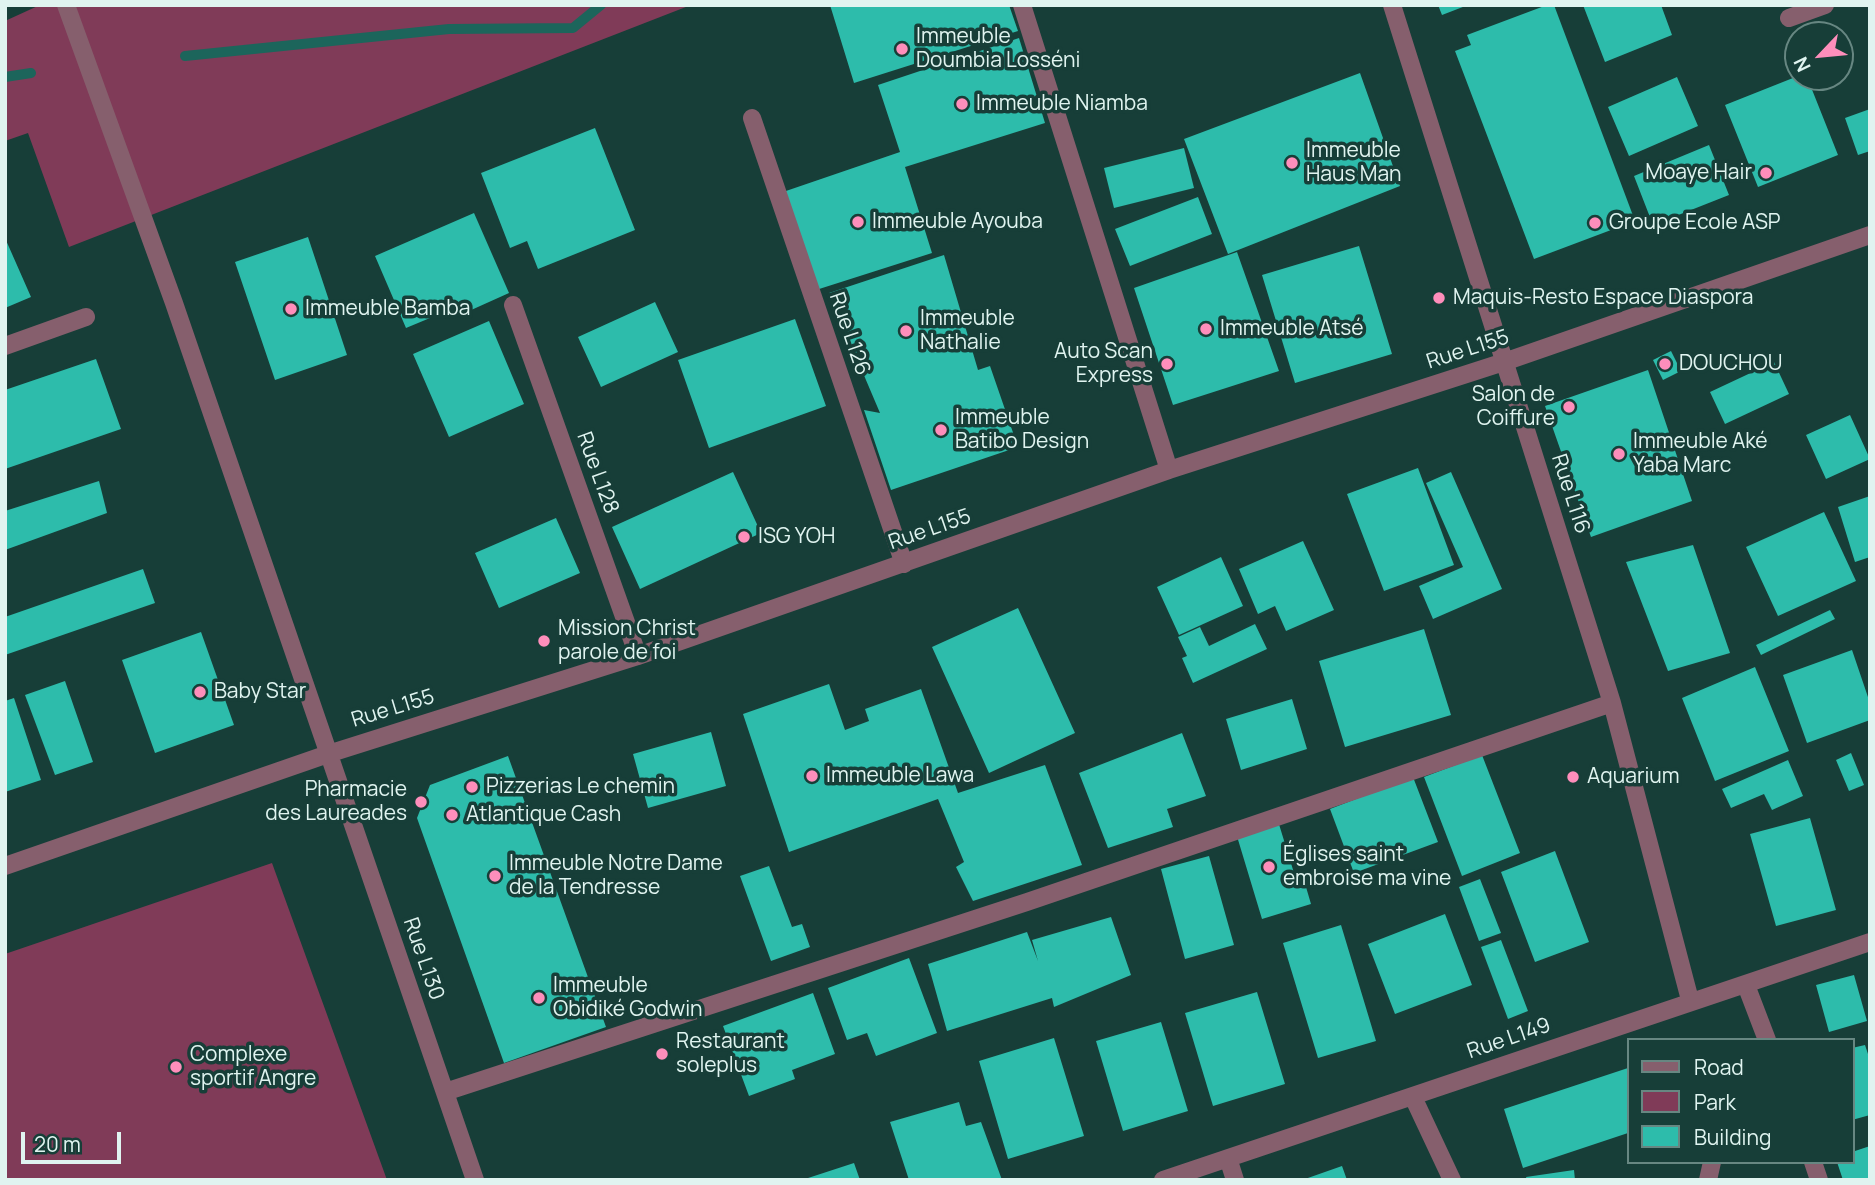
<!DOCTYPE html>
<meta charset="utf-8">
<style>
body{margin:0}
#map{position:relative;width:1875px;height:1185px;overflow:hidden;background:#173e38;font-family:Manrope,sans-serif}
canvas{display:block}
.frame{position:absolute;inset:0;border:7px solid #e0f4f0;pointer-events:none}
.legend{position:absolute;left:1627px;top:1038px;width:228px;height:126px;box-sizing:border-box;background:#173e38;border:2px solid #678782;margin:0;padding:9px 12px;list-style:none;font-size:21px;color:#e0f4f0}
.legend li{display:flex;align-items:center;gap:14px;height:35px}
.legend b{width:35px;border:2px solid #678782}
.north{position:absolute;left:1784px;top:21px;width:70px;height:70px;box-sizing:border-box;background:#173e38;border:2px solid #678782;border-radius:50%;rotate:244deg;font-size:19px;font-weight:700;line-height:28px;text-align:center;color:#e0f4f0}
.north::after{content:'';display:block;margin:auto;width:24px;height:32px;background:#fe8ebb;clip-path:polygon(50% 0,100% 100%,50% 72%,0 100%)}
.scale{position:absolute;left:21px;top:1132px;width:100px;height:32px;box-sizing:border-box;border:4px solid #e0f4f0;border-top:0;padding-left:9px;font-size:21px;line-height:24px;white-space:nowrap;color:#e0f4f0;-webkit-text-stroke:5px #173e38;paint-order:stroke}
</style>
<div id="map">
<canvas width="1875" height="1185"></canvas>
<div class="frame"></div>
<ul class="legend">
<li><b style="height:9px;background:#865f6d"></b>Road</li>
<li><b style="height:19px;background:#803b58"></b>Park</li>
<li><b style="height:19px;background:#2dbcab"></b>Building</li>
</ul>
<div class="north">N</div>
<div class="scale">20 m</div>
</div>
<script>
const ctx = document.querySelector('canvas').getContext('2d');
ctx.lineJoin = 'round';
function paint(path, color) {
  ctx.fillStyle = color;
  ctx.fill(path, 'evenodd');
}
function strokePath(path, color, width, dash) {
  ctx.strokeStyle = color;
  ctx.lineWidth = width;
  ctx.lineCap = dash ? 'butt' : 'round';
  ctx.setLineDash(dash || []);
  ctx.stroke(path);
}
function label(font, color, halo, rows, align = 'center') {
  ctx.font = font + ' Manrope,sans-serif';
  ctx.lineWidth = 7;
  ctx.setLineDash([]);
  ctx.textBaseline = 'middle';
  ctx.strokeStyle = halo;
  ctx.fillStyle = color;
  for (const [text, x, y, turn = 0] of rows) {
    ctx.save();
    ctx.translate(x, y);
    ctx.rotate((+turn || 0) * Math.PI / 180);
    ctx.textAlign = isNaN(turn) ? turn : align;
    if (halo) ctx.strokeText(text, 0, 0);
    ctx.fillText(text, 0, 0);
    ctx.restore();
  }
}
paint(new Path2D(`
 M40,5H691L69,247L28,133L5,141V21Z
 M272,863L387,1180H5V954Z`), '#803b58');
strokePath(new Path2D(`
 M185,56L449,29L573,28L601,5
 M5,77L31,73`), '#1c655b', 10);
paint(new Path2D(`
 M830,5H1009L1018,31L854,83Z
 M1438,5H1468L1442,15Z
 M1547,5H1554L1635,221L1534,259L1455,51L1471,45L1467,35Z
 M1583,5H1661L1672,35L1605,62Z
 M1019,38L1045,123L905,167L932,253L816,290L783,192L900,152L878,85Z
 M1360,73L1400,186L1228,254L1184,139Z
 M1798,76L1807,77L1838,155L1758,187L1725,105Z
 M1677,77L1698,126L1629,156L1608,107Z
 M1870,109V151L1858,155L1845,118Z
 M595,128L635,230L538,269L527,241L510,248L481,173Z
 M1709,145L1729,195L1653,225L1634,176Z
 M1184,148L1194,188L1114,208L1104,168Z
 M1198,197L1212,234L1130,266L1115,229Z
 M474,213L509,293L469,311L466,303L406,328L375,256Z
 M308,237L347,355L275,380L235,262Z
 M5,238L31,297L5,308Z
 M1359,246L1392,354L1295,383L1262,275Z
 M1237,252L1279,371L1173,405L1134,288Z
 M944,255L978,370L990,366L1018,447L891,490L864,410L880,413L829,293Z
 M655,302L678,352L601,387L578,337Z
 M795,319L826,406L709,448L678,360Z
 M489,321L524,404L449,437L413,354Z
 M1671,351L1681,371L1663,380L1653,360Z
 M96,359L121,429L5,469V390Z
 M1774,362L1789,394L1725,424L1710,392Z
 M1648,370L1692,501L1591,537L1545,406Z
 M1850,415L1870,459L1826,479L1806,435Z
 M1418,468L1454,565L1384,591L1347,494Z
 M733,472L761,533L640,589L612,527Z
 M1451,472L1502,589L1433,619L1419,586L1463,567L1426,483Z
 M99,481L107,513L5,550V511Z
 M1870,496V557L1855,562L1838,507Z
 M1824,512L1856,581L1778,616L1746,547Z
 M556,518L580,573L499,608L475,553Z
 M1303,541L1334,610L1286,631L1275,606L1258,614L1239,569Z
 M1693,545L1730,653L1668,671L1626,562Z
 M1221,557L1243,606L1179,635L1157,587Z
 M143,569L155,603L5,655V617Z
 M1018,608L1075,733L989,773L932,647Z
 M1830,610L1835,619L1761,655L1756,645Z
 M1255,624L1267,649L1193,683L1182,658L1187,656L1178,637L1200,627L1209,646Z
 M1424,629L1451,715L1345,747L1319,661Z
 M201,632L234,725L155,753L122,660Z
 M1852,650L1870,703V720L1807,743L1783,675Z
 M1755,667L1789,751L1715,781L1682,698Z
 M65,681L93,762L55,775L25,695Z
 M829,684L845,730L869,721L865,709L921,689L958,793L1045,765L1082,865L973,901L956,867L964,862L938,799L789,852L743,714Z
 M14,698L41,780L5,792V701Z
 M1292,699L1307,749L1241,770L1226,719Z
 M711,732L726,786L648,808L633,754Z
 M1182,733L1206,796L1167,809L1173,827L1108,848L1079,773Z
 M1851,753L1864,785L1849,791L1836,760Z
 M1482,755L1520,853L1462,876L1424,777Z
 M508,756L606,1027L504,1063L417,818L430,785Z
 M1788,760L1803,796L1772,810L1764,794L1731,808L1722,789Z
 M1413,777L1438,842L1354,873L1330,809Z
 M1810,818L1836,910L1776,926L1750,834Z
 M1278,821L1294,873L1301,870L1311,904L1262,919L1236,833Z
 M1555,851L1589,942L1535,962L1501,872Z
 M1209,856L1234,945L1185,959L1161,869Z
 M769,866L792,927L802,924L810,947L771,961L740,876Z
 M1480,879L1501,933L1479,941L1459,887Z
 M1445,914L1472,985L1395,1014L1368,944Z
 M1111,917L1131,975L1054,1007L1052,998L947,1031L928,964L1027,932L1038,961L1032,940Z
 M1341,925L1376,1041L1318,1058L1283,943Z
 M1501,940L1528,1011L1508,1019L1481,947Z
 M909,958L937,1033L876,1056L867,1033L847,1040L828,988Z
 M1854,975L1867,1021L1829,1032L1816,985Z
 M1257,992L1285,1084L1213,1106L1185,1013Z
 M813,993L835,1054L792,1070L795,1079L749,1096L723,1026Z
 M1161,1022L1188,1111L1123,1131L1096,1041Z
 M1054,1038L1084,1136L1008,1159L979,1061Z
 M1865,1045L1870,1060V1115L1852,1120V1048Z
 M1628,1068V1133L1523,1168L1504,1109Z
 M959,1102L966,1126L981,1122L1002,1180H909L890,1122Z
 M1870,1146V1180H1843L1837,1162H1852V1152Z
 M854,1163L860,1180H805V1179Z
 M1342,1166L1347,1180H1305V1179Z
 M1574,1170L1575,1180H1527L1526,1177Z`), '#2dbcab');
strokePath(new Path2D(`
 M66,5L174,303L475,1180
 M1022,5L1169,470
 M1392,5L1612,703L1690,1000
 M1789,18L1825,5
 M752,118L904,564
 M513,305L638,656
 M5,346L86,317
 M5,866L328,754L638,656L1169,470L1504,362L1870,235
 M1746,985L1767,1040
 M445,1092L1027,902L1612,703
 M1413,1097L1452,1180
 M1228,1158L1235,1180
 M1813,1162L1819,1180
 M1163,1180L1870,942
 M1708,1180L1712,1162`), '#865f6d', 18);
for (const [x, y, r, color] of [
 [902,49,7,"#fe8ebb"],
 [962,104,7,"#fe8ebb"],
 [1292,163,7,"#fe8ebb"],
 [1766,173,7,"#fe8ebb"],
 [858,222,7,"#fe8ebb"],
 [1595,223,7,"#fe8ebb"],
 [1439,298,7,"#fe8ebb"],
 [291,309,7,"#fe8ebb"],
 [1206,329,7,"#fe8ebb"],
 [906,331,7,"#fe8ebb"],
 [1167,364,7,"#fe8ebb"],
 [1665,364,7,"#fe8ebb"],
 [1569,407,7,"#fe8ebb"],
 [941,430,7,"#fe8ebb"],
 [1619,454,7,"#fe8ebb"],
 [744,537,7,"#fe8ebb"],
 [544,641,7,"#fe8ebb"],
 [200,692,7,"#fe8ebb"],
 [812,776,7,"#fe8ebb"],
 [1573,777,7,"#fe8ebb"],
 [472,787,7,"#fe8ebb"],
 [421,802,7,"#fe8ebb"],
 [452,815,7,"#fe8ebb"],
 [1269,867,7,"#fe8ebb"],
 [495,876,7,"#fe8ebb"],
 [539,998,7,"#fe8ebb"],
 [662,1054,7,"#fe8ebb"],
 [176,1067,7,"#fe8ebb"]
]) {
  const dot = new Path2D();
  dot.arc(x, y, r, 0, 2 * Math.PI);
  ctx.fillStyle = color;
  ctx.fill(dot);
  strokePath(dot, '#173e38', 2.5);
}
label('21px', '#e0f4f0', '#173e38', [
 ["Immeuble",916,37],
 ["Doumbia Losséni",916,61],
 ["Immeuble Niamba",976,104],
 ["Immeuble",1306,151],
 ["Haus Man",1306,175],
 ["Moaye Hair",1752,173,"right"],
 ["Immeuble Ayouba",872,222],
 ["Groupe Ecole ASP",1609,223],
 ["Maquis-Resto Espace Diaspora",1453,298],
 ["Immeuble Bamba",305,309],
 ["Immeuble",920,319],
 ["Nathalie",920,343],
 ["Immeuble Atsé",1220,329],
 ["Auto Scan",1153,352,"right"],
 ["Express",1153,376,"right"],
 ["DOUCHOU",1679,364],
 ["Salon de",1555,395,"right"],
 ["Coiffure",1555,419,"right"],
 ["Immeuble",955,418],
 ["Batibo Design",955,442],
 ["Immeuble Aké",1633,442],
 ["Yaba Marc",1633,466],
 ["ISG YOH",758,537],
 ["Mission Christ",558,629],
 ["parole de foi",558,653],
 ["Baby Star",214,692],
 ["Immeuble Lawa",826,776],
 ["Aquarium",1587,777],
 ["Pizzerias Le chemin",486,787],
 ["Pharmacie",407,790,"right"],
 ["des Laureades",407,814,"right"],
 ["Atlantique Cash",466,815],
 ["Églises saint",1283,855],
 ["embroise ma vine",1283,879],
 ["Immeuble Notre Dame",509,864],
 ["de la Tendresse",509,888],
 ["Immeuble",553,986],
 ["Obidiké Godwin",553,1010],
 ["Restaurant",676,1042],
 ["soleplus",676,1066],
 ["Complexe",190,1055],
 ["sportif Angre",190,1079]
], 'left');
label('21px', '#e0f4f0', '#173e38', [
 ["Rue L126",849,334,71],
 ["Rue L155",1468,350,-18],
 ["Rue L128",597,473,70],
 ["Rue L116",1570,494,72],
 ["Rue L155",930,530,-19],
 ["Rue L155",393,709,-17],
 ["Rue L130",423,959,71],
 ["Rue L149",1509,1039,-19]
]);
</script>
